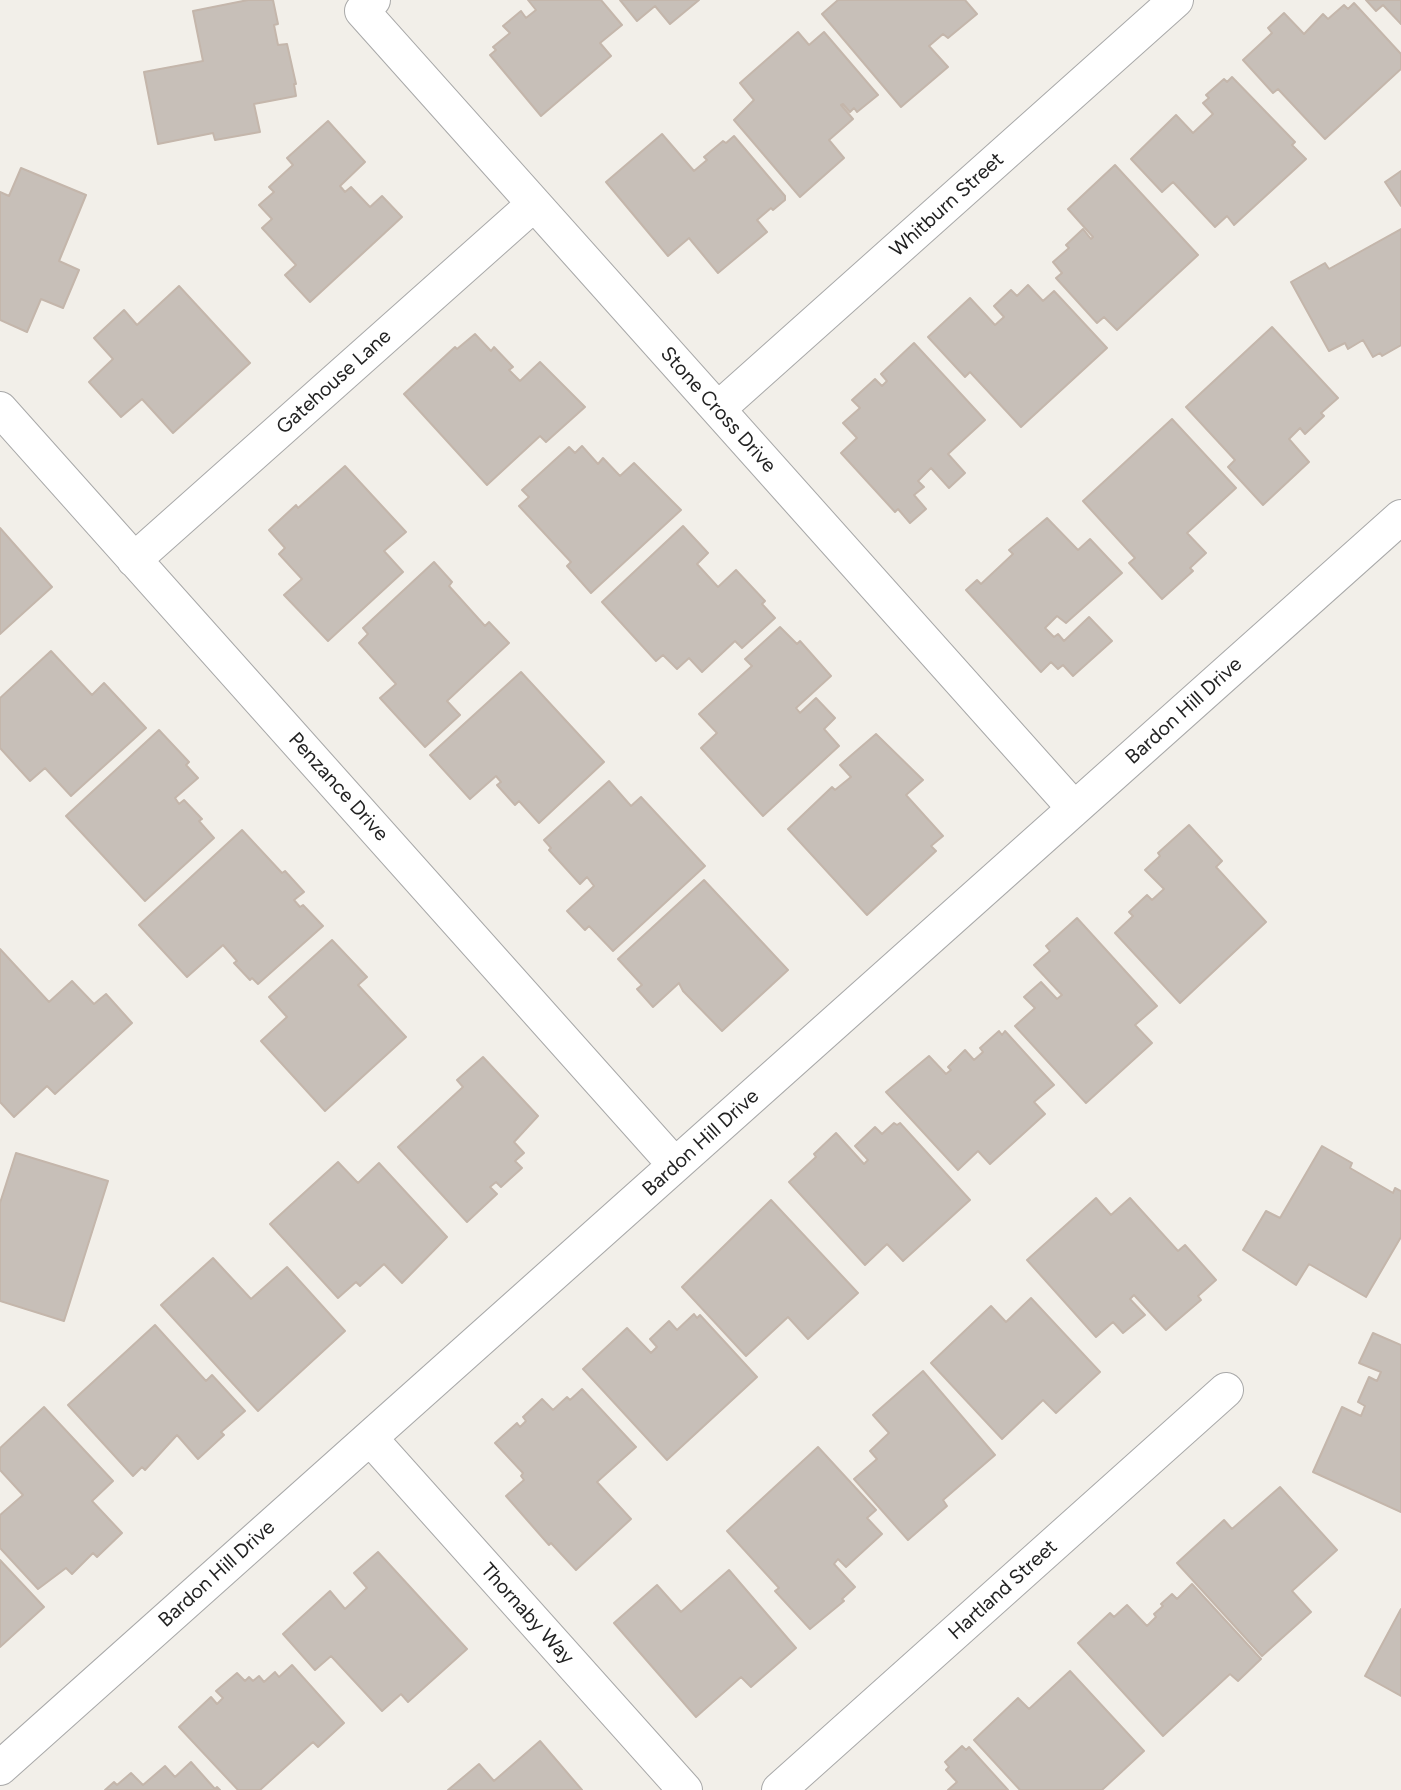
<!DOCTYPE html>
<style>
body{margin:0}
canvas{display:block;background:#f2efe9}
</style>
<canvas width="1401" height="1790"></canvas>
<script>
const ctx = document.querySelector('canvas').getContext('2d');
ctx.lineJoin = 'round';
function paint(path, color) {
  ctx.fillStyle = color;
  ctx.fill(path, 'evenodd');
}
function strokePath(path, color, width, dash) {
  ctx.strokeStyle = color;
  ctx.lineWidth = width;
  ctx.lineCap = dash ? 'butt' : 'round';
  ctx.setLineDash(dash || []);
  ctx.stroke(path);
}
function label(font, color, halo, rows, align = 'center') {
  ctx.font = font + ' Figtree,sans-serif';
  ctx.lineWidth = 6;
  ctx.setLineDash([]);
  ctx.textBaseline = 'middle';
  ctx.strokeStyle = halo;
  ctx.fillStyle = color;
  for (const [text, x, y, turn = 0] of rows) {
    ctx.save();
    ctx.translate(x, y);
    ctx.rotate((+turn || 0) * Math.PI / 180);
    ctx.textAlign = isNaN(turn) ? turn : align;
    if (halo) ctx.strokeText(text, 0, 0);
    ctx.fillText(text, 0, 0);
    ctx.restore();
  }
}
const building = new Path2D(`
 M248,0H273L278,24L274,25L278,45L287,44L296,84H294L296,96L254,104L260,132L215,140L213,133L158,144L144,72L203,61L193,11Z
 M528,0H601L622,25L600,43L611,56L541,116L490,55L496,50L493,47L510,33L503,26L521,11L526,18L536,10Z
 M620,0H699L670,24L655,6L637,21Z
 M838,0H965L977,14L948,38L943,34L929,46L948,67L901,107L822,14Z
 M1366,0H1401V24L1383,5L1376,11Z
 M1354,3L1401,54V69L1325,139L1278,89L1273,93L1243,60L1272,33L1268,28L1284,13L1304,34L1323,14L1328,19L1344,5L1348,9Z
 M798,32L809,45L824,32L878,95L857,112L854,108L850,112L843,104L841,105L853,119L829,140L844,158L800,197L734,120L754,100L740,83Z
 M1232,77L1295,142L1292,145L1306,159L1234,225L1227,216L1215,227L1173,182L1162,192L1131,159L1176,115L1193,133L1213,114L1203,103L1209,98L1206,95L1224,79L1227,82Z
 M328,121L365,162L340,186L345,192L351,187L370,207L382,196L402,217L310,302L285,275L296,265L262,228L272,219L259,205L274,192L269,187L293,165L287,158Z
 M662,134L694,171L707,160L704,157L723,141L726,143L734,136L785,196V200L773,210L771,208L757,220L767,232L718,273L689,238L668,256L606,182Z
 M1115,165L1198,255L1117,330L1104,317L1097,323L1056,278L1062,273L1053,262L1069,248L1066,245L1083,229L1091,239L1093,237L1068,209Z
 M21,168L86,195L59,261L79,270L63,308L41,299L27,332L0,320V192L9,196Z
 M1401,171V206L1385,182Z
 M1401,229V345L1382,356L1380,353L1373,357L1363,340L1348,349L1345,343L1329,351L1291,282L1325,263L1329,269Z
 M1028,285L1043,301L1054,291L1107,348L1021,427L970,372L965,377L928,337L970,298L995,325L1004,317L994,306L1011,290L1017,296Z
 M179,286L250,363L173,433L142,399L121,417L89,382L113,359L94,338L124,310L137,325Z
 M1272,327L1338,398L1321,413L1324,416L1305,434L1300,428L1289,439L1309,462L1263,505L1228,467L1235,460L1186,407Z
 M475,334L491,351L494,347L513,367L509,370L520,381L540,362L585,407L546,442L540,436L487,485L404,394L455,347L457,349Z
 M914,343L985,420L948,454L965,473L949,488L931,468L918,481L924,487L914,495L926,509L910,523L898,509L895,512L841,453L857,438L843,423L860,408L852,400L875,379L882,386L887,381L881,374Z
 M1172,419L1236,488L1187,533L1206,553L1190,568L1193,571L1162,599L1129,563L1135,558L1083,501Z
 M582,446L598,464L603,458L620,476L634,463L681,510L591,593L567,566L571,562L519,506L529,497L522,490L569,447L575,453Z
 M345,466L406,532L384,551L403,572L328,641L284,595L302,579L279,554L285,548L269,530L296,505L298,508Z
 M1047,518L1078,550L1090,539L1122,573L1066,623L1057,616L1045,628L1054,637L1058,634L1064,641L1089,617L1112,641L1073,676L1063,665L1058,669L1051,662L1041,672L966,590L977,580L981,584L1013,554L1009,550Z
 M683,526L708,553L697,564L718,587L736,570L765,601L762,604L775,618L742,648L735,641L702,672L689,658L677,669L663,655L656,661L602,602Z
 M0,528L52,587L0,634Z
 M434,562L452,582L449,586L485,626L489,622L509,643L447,701L460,715L425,747L380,698L396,684L359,643L368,634L363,628Z
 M780,627L797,644L800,641L831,676L796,708L800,713L816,698L835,718L824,729L839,746L763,816L701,748L717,733L699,714L752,666L745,659Z
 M51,651L92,695L104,683L146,728L71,796L45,768L30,781L0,748V698Z
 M521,672L604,762L539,823L519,801L515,805L497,785L501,782L496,776L470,799L430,755Z
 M159,730L189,762L186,765L198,778L175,798L179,804L184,800L202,819L199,821L214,838L145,901L66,816Z
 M876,734L923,780L906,795L943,836L931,846L936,851L867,915L788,829L832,787L835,790L851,777L840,765Z
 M609,781L631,806L641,797L705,866L613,951L589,926L585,930L567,911L594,886L587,877L580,884L549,850L551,848L544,840Z
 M1189,825L1222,861L1216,867L1266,922L1180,1003L1115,933L1133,916L1129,912L1147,895L1152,900L1164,889L1145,870L1160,856L1158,853Z
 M242,830L282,873L285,871L304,892L294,900L300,907L303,905L323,926L258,984L252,978L250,980L234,963L237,961L223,945L187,977L139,925Z
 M704,880L788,970L722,1031L683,991L679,983L653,1007L637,989L642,985L618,959Z
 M1077,918L1157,1006L1135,1025L1152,1043L1086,1103L1015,1026L1035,1008L1024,997L1041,982L1057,999L1062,995L1034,965L1050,951L1046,946Z
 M332,940L367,977L358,985L406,1037L325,1111L261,1041L287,1017L269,997Z
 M0,949L49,1002L72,981L94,1004L106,994L132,1023L55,1094L47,1086L14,1117L0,1102Z
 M999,1031L1002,1035L1005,1031L1054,1085L1034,1102L1045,1114L990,1164L978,1151L958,1170L886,1092L929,1056L946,1074L951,1070L948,1067L965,1050L974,1060L983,1052L980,1048Z
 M483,1057L538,1116L514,1142L524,1153L515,1161L522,1168L501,1187L496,1182L490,1187L497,1194L467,1222L398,1147L463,1087L457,1080Z
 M894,1123L897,1125L900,1123L970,1200L903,1261L887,1244L865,1265L789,1182L816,1157L814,1154L836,1133L864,1164L868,1160L855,1146L875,1127L882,1134Z
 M1322,1146L1352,1163L1350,1168L1393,1193L1395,1188L1401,1191V1237L1366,1297L1309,1264L1296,1285L1243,1250L1266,1211L1280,1218Z
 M16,1153L108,1181L64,1321L0,1301V1203Z
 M338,1162L358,1183L379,1163L447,1237L402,1283L384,1264L360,1286L356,1282L338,1298L270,1224Z
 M1096,1198L1111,1215L1130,1198L1178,1251L1185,1245L1216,1280L1198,1296L1201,1300L1166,1330L1134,1295L1130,1299L1145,1315L1123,1333L1113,1322L1096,1337L1027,1260Z
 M771,1200L858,1293L808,1339L788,1317L746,1356L682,1287Z
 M213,1258L251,1299L287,1267L345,1331L258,1411L161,1305Z
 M1031,1298L1100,1372L1056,1413L1043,1400L1002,1439L931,1363L991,1306L1006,1322Z
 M694,1314L697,1318L700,1315L757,1377L667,1460L583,1369L627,1328L651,1353L657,1347L650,1339L669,1321L677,1330Z
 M155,1325L206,1381L212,1375L245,1411L221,1432L224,1435L198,1459L177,1435L145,1470L142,1467L133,1476L68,1405Z
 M1373,1333L1401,1345V1512L1313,1472L1342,1407L1361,1416L1365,1406L1358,1402L1369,1377L1377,1381L1381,1372L1359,1363Z
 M923,1371L995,1455L943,1500L947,1506L908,1540L854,1479L877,1459L870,1451L889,1433L873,1415Z
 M582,1389L636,1447L597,1482L631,1519L576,1570L551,1543L549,1545L506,1496L524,1480L521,1476L523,1473L495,1443L517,1423L520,1427L526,1421L523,1417L542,1399L553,1410L567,1397L570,1400Z
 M44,1407L113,1481L92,1501L122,1533L97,1557L93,1553L72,1574L66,1568L38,1589L0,1548V1515L23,1495L0,1470V1448Z
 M818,1447L876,1510L867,1518L882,1534L846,1567L838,1559L834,1564L855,1587L842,1599L844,1601L810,1629L775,1591L779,1588L727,1531Z
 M1280,1487L1337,1550L1292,1591L1311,1612L1262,1656L1177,1563L1224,1520L1232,1529Z
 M378,1552L467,1649L408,1702L401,1694L382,1711L331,1656L315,1670L283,1634L330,1591L345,1609L367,1588L354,1573Z
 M0,1560L44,1607L0,1647Z
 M729,1570L796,1648L751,1687L741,1677L696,1717L614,1623L657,1585L681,1612Z
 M1192,1584L1261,1659L1238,1681L1230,1674L1163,1736L1078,1643L1110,1613L1114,1617L1127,1605L1147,1626L1156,1617L1154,1614L1163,1606L1161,1604L1172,1594L1177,1599Z
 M1401,1609V1696L1365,1676Z
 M292,1665L344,1723L318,1747L313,1742L260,1790H238L179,1727L211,1697L217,1704L223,1698L216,1691L237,1673L245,1681L249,1677L253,1681L259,1676L264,1682L275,1672L279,1677Z
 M1070,1671L1144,1751L1102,1790H1020L974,1740L1018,1698L1029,1709Z
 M540,1741L582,1790H448L479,1764L494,1781Z
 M962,1746L966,1750L969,1747L1008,1790H948L957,1782L946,1770L949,1767L945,1762Z
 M191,1762L215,1789L217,1787L220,1790H105L114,1782L117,1785L131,1773L143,1785L165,1766L175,1777Z`);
paint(building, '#c7bfb8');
strokePath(building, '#c4b6ab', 2);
const minor = new Path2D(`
 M373,0L362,11L1074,808
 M0,409L675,1165
 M718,409L1176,0
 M134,560L534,204
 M370,1438L685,1790
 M0,1768L1401,517
 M779,1790L1226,1390`);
strokePath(minor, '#a9a9a9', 36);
strokePath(minor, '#fff', 34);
label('20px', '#222', '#fff', [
 ["Whitburn Street",947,205,-42],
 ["Gatehouse Lane",334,382,-42],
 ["Stone Cross Drive",718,410,48],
 ["Bardon Hill Drive",1184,711,-42],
 ["Penzance Drive",338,787,48],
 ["Bardon Hill Drive",701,1143,-42],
 ["Bardon Hill Drive",217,1574,-42],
 ["Hartland Street",1003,1590,-42],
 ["Thornaby Way",527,1614,48]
]);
</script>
